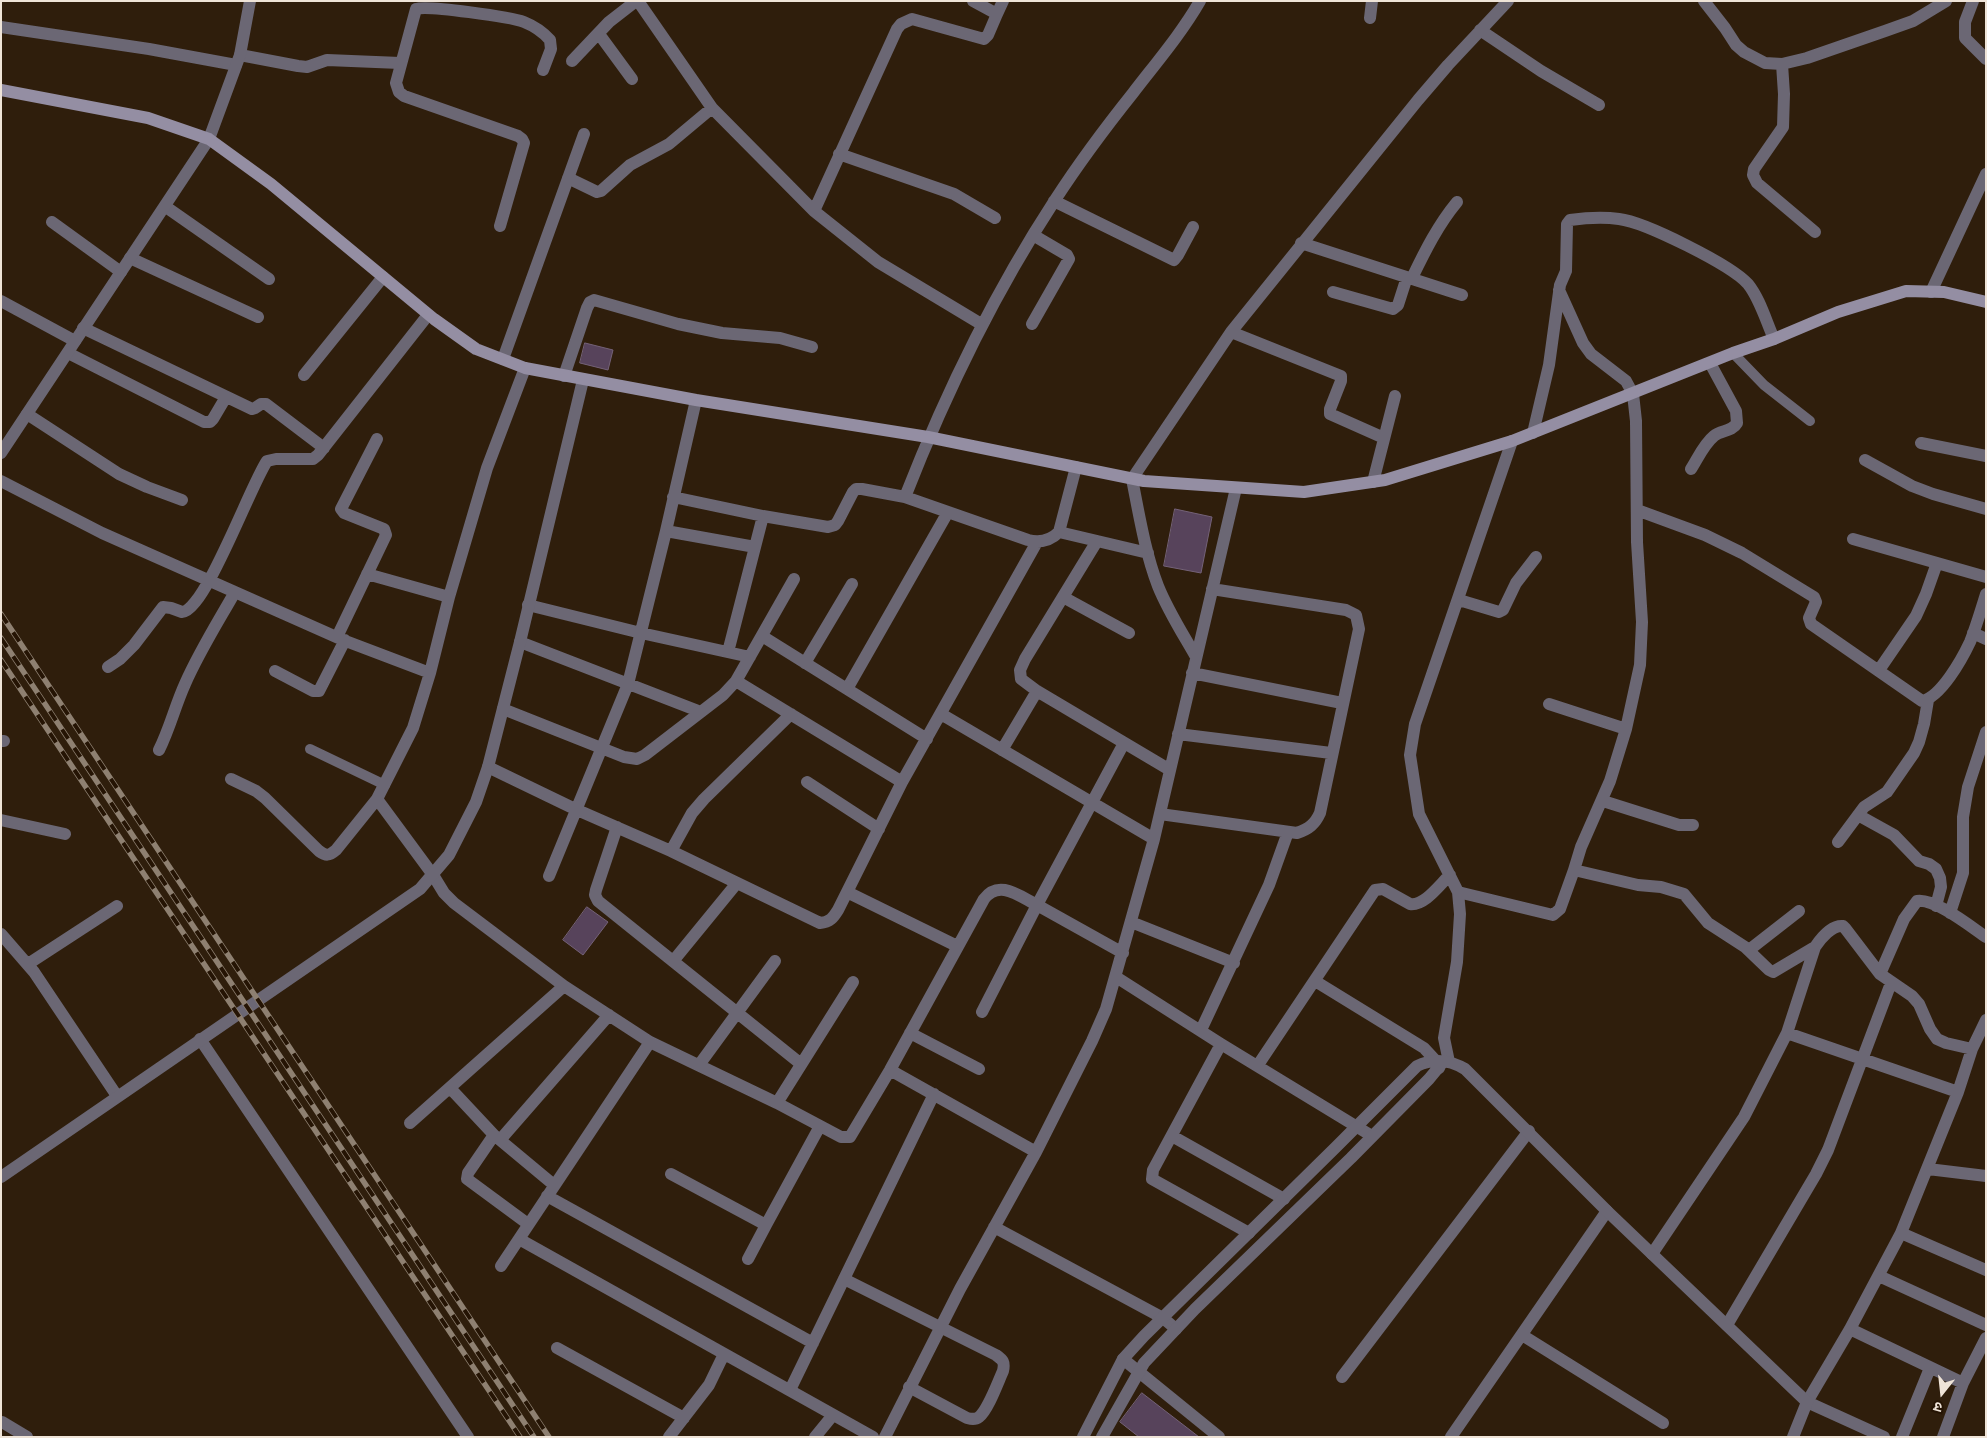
<!DOCTYPE html>
<meta charset="utf-8">
<style>
body{margin:0}
#map{position:relative;width:1987px;height:1438px;overflow:hidden;background:#2f1e0c;font-family:Ubuntu,"Noto Sans Devanagari",sans-serif}
canvas{display:block}
.frame{position:absolute;inset:0;border:2px solid #efe4d8;pointer-events:none}
.north{position:absolute;left:1917px;top:1368px;width:50px;height:50px;-webkit-text-stroke:4px #251404;paint-order:stroke;rotate:196deg;font-size:14px;font-weight:700;line-height:20px;text-align:center;color:#efe4d8}
.north::after{content:'';display:block;margin:auto;width:18px;height:22px;background:#efe4d8;clip-path:polygon(50% 0,100% 100%,50% 72%,0 100%)}
</style>
<div id="map">
<canvas width="1987" height="1438"></canvas>
<div class="frame"></div>
<div class="north">उ</div>
</div>
<script>
const ctx = document.querySelector('canvas').getContext('2d');
ctx.lineJoin = 'round';
function paint(path, color) {
  ctx.fillStyle = color;
  ctx.fill(path, 'evenodd');
}
function strokePath(path, color, width, dash) {
  ctx.strokeStyle = color;
  ctx.lineWidth = width;
  ctx.lineCap = dash ? 'butt' : 'round';
  ctx.setLineDash(dash || []);
  ctx.stroke(path);
}
const building = new Path2D(`
 M585,343L613,350L608,370L580,363Z
 M1175,509L1212,517L1201,573L1164,566Z
 M587,907L608,922L583,955L563,940Z
 M1142,1393L1199,1437H1139L1120,1422Z`);
paint(building, '#57435b');
strokePath(building, '#746278', 1);
strokePath(new Path2D(`
 M1733,353L1764,385L1810,421
 M310,749L385,785`), '#6b6774', 10);
strokePath(new Path2D(`
 M638,1L712,108L814,211L878,262L981,324
 M973,1L997,14L1003,1
 M1704,1L1725,28L1736,45L1744,52L1765,63L1782,64L1807,58L1885,31L1913,21L1946,1
 M1973,1L1965,22V38L1986,59
 M1370,18L1372,1
 M1,27L149,49L236,65
 M1480,30L1541,71L1599,105
 M599,34L632,79
 M240,55L298,66L307,67L327,60L400,63
 M572,61L609,22L636,1
 M1782,64L1784,94L1783,127L1754,169L1753,175L1757,183L1815,232
 M839,154L954,194L995,218
 M568,178L597,192L601,191L630,165L669,144L712,108
 M1054,201L1174,260L1178,255L1193,227
 M166,207L269,279
 M814,211L897,29L901,24L912,19L984,39L988,35L997,14
 M52,222L121,272
 M500,226L524,143L522,139L518,136L404,96L399,92L396,83L416,9C427,5 511,17 524,22C534,26 543,32 550,40L551,49L543,70
 M1301,243L1462,295
 M130,258L258,317
 M1412,278C1425,251 1438,225 1457,202
 M1559,290L1583,343L1591,354L1626,381L1633,394L1636,421L1637,542L1642,622L1640,665L1626,729L1610,781L1581,847L1574,870
 M1333,292L1393,309L1398,305L1407,277
 M1931,292L1986,174
 M1,301L75,341
 M1032,324L1069,259L1067,255L1033,235
 M83,328L252,409L255,408L261,404H266L324,448
 M1231,332L1341,376V381L1330,409V414L1384,438
 M68,353L204,422H210L213,419L226,397
 M503,359L584,134
 M525,368L487,468L449,597L430,673L413,728L377,799L433,875L444,893L454,903L564,986L650,1042L777,1103L841,1137H850L890,1070L984,899C999,879 1019,896 1037,905L1124,743
 M304,375L383,277
 M564,376L587,308L590,302L594,300L678,324L722,333L780,338L812,347
 M27,414L119,474L147,487L182,500
 M1533,433L1549,365L1560,285L1566,271L1567,224L1570,220C1585,218 1604,217 1619,219C1645,222 1731,265 1748,284C1760,299 1766,321 1774,339
 M1921,443L1986,456
 M1865,460L1912,486L1933,494L1986,509
 M1691,469C1698,458 1704,444 1714,436C1721,430 1732,432 1737,423L1736,411L1710,363
 M1,481L102,533L343,640L430,673
 M1373,482L1395,396
 M673,497L763,516L828,527L835,525L838,521L853,492L856,489H862L905,497L1028,540C1040,543 1050,541 1059,532L1148,553
 M905,497C946,392 993,295 1055,200C1079,163 1105,128 1133,93C1156,63 1181,34 1200,1
 M1637,510L1705,535L1742,553L1814,597L1816,602L1809,618L1811,624L1922,701C1941,697 1962,659 1970,642C1976,627 1981,610 1986,594
 M666,531L755,547
 M1059,532L1076,467
 M1853,539L1986,577
 M1097,541L1025,659L1020,670L1021,679L1037,691L1170,770
 M367,574L449,597
 M1063,597L1129,633
 M1459,600L1499,612L1503,610L1516,583L1536,557
 M528,605L641,633L750,657
 M1973,633L1986,639
 M762,636L927,739
 M337,637L386,535L384,529L344,513L341,509L377,439
 M520,642L701,712
 M728,652L763,516
 M1196,657C1183,634 1168,611 1158,586C1145,552 1139,514 1132,479L1231,332L1418,100L1448,65L1508,1
 M805,663L852,584
 M108,667L120,659L134,645L163,607L171,608L182,612C205,611 251,484 267,461L276,459H313L318,455L428,315
 M1879,670L1916,616L1926,594L1937,563
 M275,671L313,691H319L345,640
 M1192,673L1342,703
 M736,681L902,782
 M847,689L948,512
 M1549,704L1626,729
 M503,709L624,757L637,759L645,755L723,695L736,681L794,579
 M941,714L1154,839
 M1178,734L1331,753
 M1,741H4
 M159,750C170,728 175,706 185,684C199,652 218,622 235,592
 M1002,750L1037,691
 M488,767L575,809L671,851L820,923C830,922 833,918 838,910L902,782L1037,542
 M231,779L256,791L265,798L319,851C326,856 329,856 336,850L377,799
 M807,782L879,829
 M1603,801L1679,825H1693
 M1160,814L1297,833C1309,829 1315,824 1320,813L1359,629L1356,615L1346,610L1212,589
 M1858,815L1894,835L1919,861L1929,864L1936,869L1940,878L1941,887L1936,906
 M1,820L65,834
 M617,827L596,890L595,895L598,901L801,1064
 M1838,842L1864,807L1887,792L1914,753L1919,742L1924,724L1928,700
 M671,851L692,813L704,799L791,714
 M549,876L628,684L666,531L696,400
 M847,892L957,946
 M1458,892L1553,915L1560,909L1574,870L1638,885L1661,887L1684,894L1708,923L1745,947L1769,970L1773,972L1815,947
 M1950,913L1963,873V817L1968,787L1986,732
 M1131,922L1234,963
 M1,934L34,972L117,1096
 M1749,950L1799,911
 M674,960L737,883
 M28,964L117,906
 M1880,974L1904,919L1917,901C1935,898 1971,927 1986,937
 M1116,977L1221,1044L1372,1136
 M1315,981L1424,1048L1436,1061L1439,1068
 M982,1012L1037,905L1123,953
 M1201,1030L1269,885L1288,832
 M910,1033L979,1069
 M1787,1033L1958,1092
 M200,1039L468,1437
 M1221,1044L1153,1170L1152,1179L1249,1233
 M1449,1062L1444,1038L1457,962L1460,914L1458,892L1419,814L1410,755L1415,724L1512,441
 M699,1065L775,961
 M1258,1065L1375,890L1383,889L1410,904C1425,906 1440,884 1450,875
 M890,1070L1036,1152
 M450,1088L494,1135L554,1185
 M777,1103L853,982
 M410,1123L564,986
 M494,1135L468,1173L467,1179L528,1224
 M1172,1136L1284,1199
 M500,1140L609,1015
 M1928,1169L1986,1176
 M671,1174L766,1225L820,1126
 M547,1196L813,1343
 M994,1227L1163,1318L1176,1329
 M1901,1233L1986,1270
 M519,1239L873,1437
 M1652,1254L1744,1117L1787,1033L1815,947C1821,938 1832,925 1843,926L1845,928L1880,974L1912,996L1919,1004L1930,1029L1937,1039L1946,1043L1972,1049
 M748,1259L766,1225
 M501,1266L650,1042
 M1879,1276L1986,1325
 M844,1279L996,1355C1003,1360 1005,1362 1003,1371C998,1382 988,1410 979,1417C975,1420 971,1419 967,1418L909,1387
 M1727,1325L1816,1174L1828,1150L1891,983
 M1850,1329L1963,1383L1986,1338
 M1522,1335L1663,1423
 M557,1348L684,1418
 M1123,1359L1219,1437
 M1342,1377L1529,1131
 M790,1390L934,1094
 M2,1422L27,1437
 M669,1437L709,1385L724,1354
 M815,1437L833,1415
 M885,1437L960,1289L1036,1152L1092,1041L1106,1009L1154,839L1236,488
 M1451,1437L1607,1211
 M1884,1437L1807,1402L1850,1329L1901,1233L1958,1092L1972,1049L1986,1020
 M1902,1437L1930,1368
 M1943,1437L1963,1383`), '#6b6774', 12);
strokePath(new Path2D(`
 M1,453L209,139L240,55L250,1
 M1,1177L420,889L449,855L476,802L488,767L520,642L583,380
 M1083,1437L1123,1359L1144,1336L1335,1148L1417,1066C1433,1058 1450,1060 1465,1069L1607,1211L1807,1402L1793,1437
 M1102,1437L1144,1363L1195,1309L1351,1158L1429,1079L1443,1062`), '#6b6774', 12);
strokePath(new Path2D(`
 M1,90L148,118L209,139L271,184L434,319L476,349L525,368L696,400L928,437L1144,481L1304,492L1385,480L1512,441L1733,353L1774,339L1838,312L1906,291L1944,292L1986,302`), '#948ea3', 12);
const rail = new Path2D(`
 M1,614L549,1437
 M1,638L534,1437
 M1,660L520,1437`);
strokePath(rail, '#8e8071', 5.5);
strokePath(rail, '#251404', 4, [11]);
</script>
